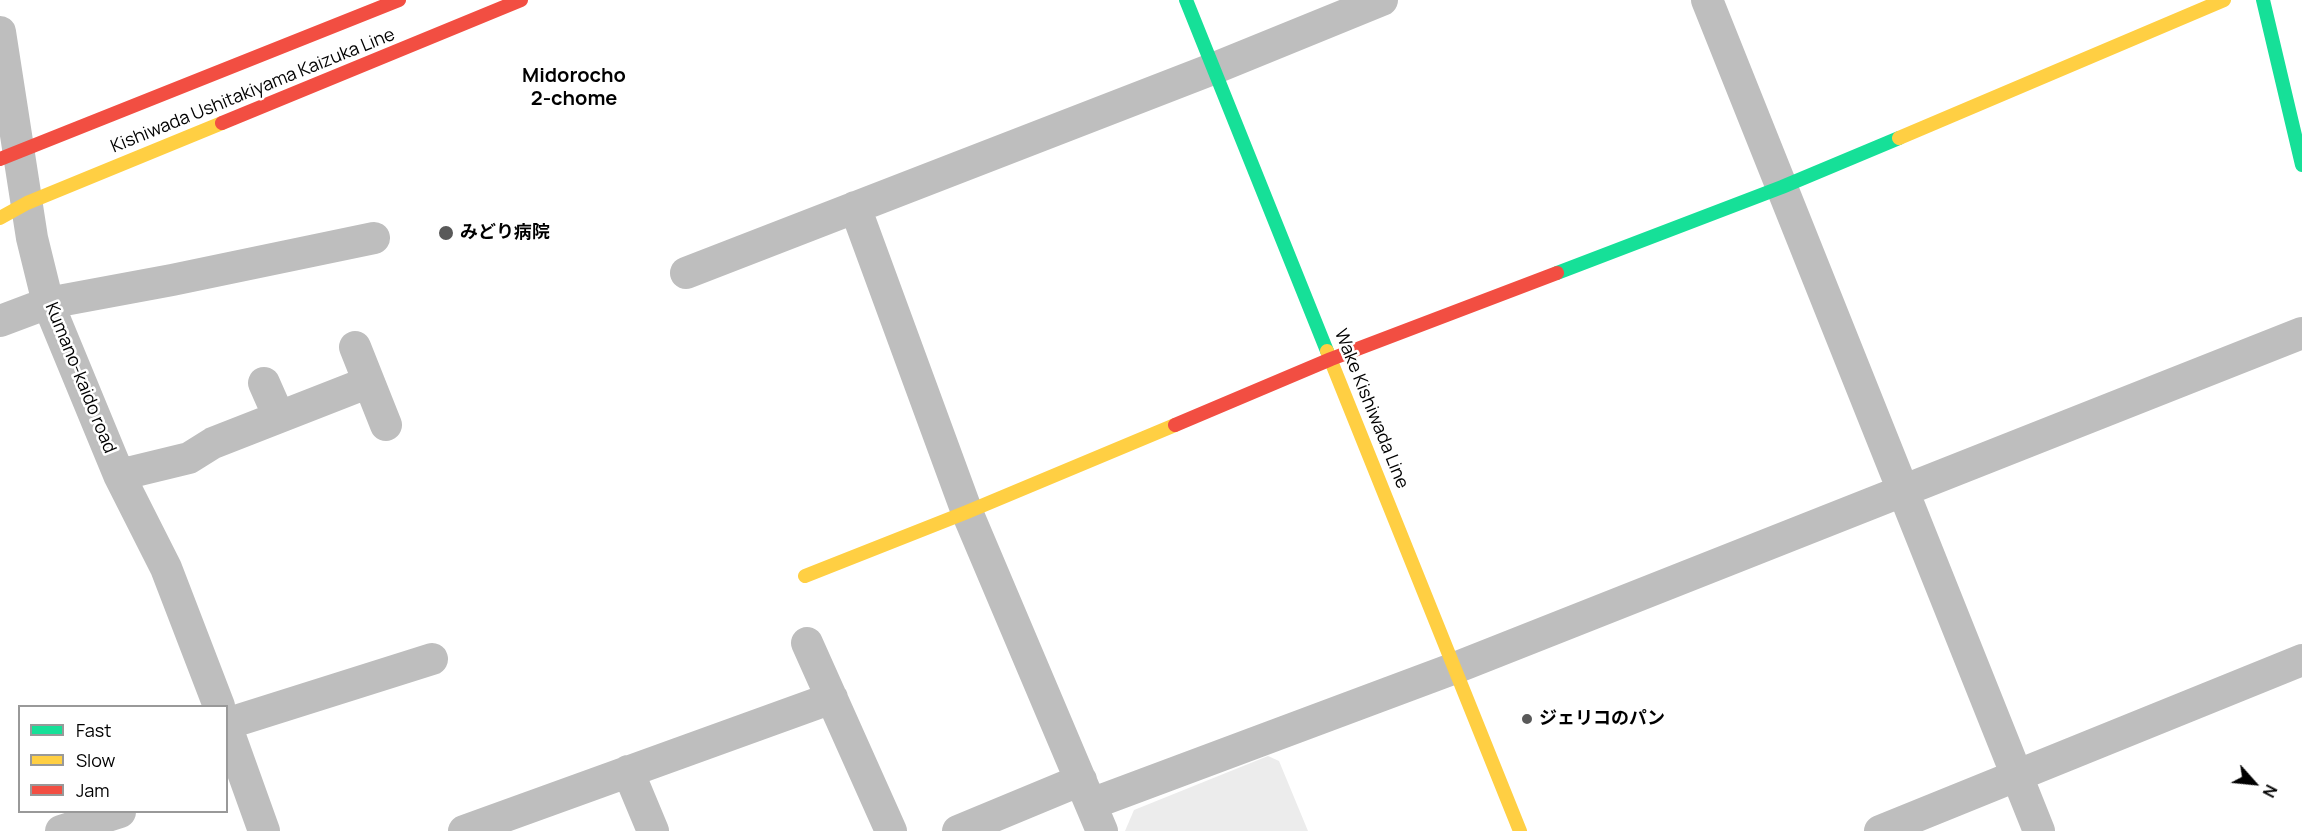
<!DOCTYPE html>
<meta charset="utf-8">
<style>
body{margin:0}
#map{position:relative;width:2302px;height:831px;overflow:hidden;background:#fff;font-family:Manrope,sans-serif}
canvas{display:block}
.legend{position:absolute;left:18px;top:705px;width:210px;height:108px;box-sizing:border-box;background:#fff;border:2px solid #999;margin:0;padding:8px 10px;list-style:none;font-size:18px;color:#000}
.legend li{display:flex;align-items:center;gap:12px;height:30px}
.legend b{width:30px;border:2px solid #999}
.north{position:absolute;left:2224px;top:753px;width:60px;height:60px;-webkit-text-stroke:4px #fff;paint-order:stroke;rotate:117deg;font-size:16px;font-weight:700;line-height:24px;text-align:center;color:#000}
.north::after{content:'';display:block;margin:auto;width:21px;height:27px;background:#000;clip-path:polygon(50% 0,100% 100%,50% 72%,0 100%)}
</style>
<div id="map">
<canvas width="2302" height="831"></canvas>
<ul class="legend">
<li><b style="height:8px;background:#16e098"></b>Fast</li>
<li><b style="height:8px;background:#ffcf43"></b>Slow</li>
<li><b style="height:8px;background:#f24e42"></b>Jam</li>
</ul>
<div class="north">N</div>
</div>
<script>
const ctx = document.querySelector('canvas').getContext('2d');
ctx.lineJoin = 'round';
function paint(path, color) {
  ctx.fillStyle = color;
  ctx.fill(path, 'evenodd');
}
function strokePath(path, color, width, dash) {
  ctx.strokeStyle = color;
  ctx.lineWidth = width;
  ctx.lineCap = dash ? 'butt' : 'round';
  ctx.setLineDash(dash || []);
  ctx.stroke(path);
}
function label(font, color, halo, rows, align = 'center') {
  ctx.font = font + ' Manrope,"Noto Sans JP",sans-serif';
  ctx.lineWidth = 5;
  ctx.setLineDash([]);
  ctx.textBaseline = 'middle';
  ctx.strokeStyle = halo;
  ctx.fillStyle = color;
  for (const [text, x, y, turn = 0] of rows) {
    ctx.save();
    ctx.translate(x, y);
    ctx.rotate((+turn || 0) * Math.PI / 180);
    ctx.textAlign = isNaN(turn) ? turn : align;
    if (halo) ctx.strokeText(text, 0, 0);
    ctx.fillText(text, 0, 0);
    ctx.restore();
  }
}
paint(new Path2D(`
 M1268,756L1279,761L1308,831H1125L1134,810Z`), '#ececec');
strokePath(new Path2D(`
 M1707,0L2039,831
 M0,32L32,238L48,303L119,475L166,568L219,706
 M855,207L967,512L1102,831
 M686,273L1215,68L1382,0
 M0,321L48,303L172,280L374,238
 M355,347L386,425
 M264,383L279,417
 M119,475L189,458L213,443L369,382
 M807,643L891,831
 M226,724L432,659
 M226,725L264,831
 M628,771L653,831
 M1091,804L1455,668L2302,333
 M61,831L120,812
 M464,831L832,698
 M958,831L1081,780
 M1880,831L2302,660`), '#bebebe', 32);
strokePath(new Path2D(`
 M1186,0L1327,351
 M2263,0L2302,165
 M1557,273L1782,187L1899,138`), '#16e098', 14);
strokePath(new Path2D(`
 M1899,138L2224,0
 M0,218L27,203L222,123
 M1327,351L1520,831
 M805,576L967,512L1175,425`), '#ffcf43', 14);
strokePath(new Path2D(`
 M222,123L521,0
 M0,159L399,0
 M1175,425L1331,359L1557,273`), '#f24e42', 14);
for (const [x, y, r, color] of [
 [446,233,8,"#595959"],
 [1527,719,6,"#595959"]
]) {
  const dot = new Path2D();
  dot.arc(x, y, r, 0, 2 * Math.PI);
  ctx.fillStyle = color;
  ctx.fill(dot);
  strokePath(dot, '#fff', 2);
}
label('18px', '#000', '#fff', [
 ["Kishiwada Ushitakiyama Kaizuka Line",253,91,-22],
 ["Kumano-kaido road",80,378,68],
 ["Wake Kishiwada Line",1371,409,68]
]);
label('bold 18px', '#000', '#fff', [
 ["みどり病院",460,233],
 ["ジェリコのパン",1539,719]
], 'left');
label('bold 20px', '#000', '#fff', [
 ["Midorocho",574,76],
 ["2-chome",574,99]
]);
</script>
